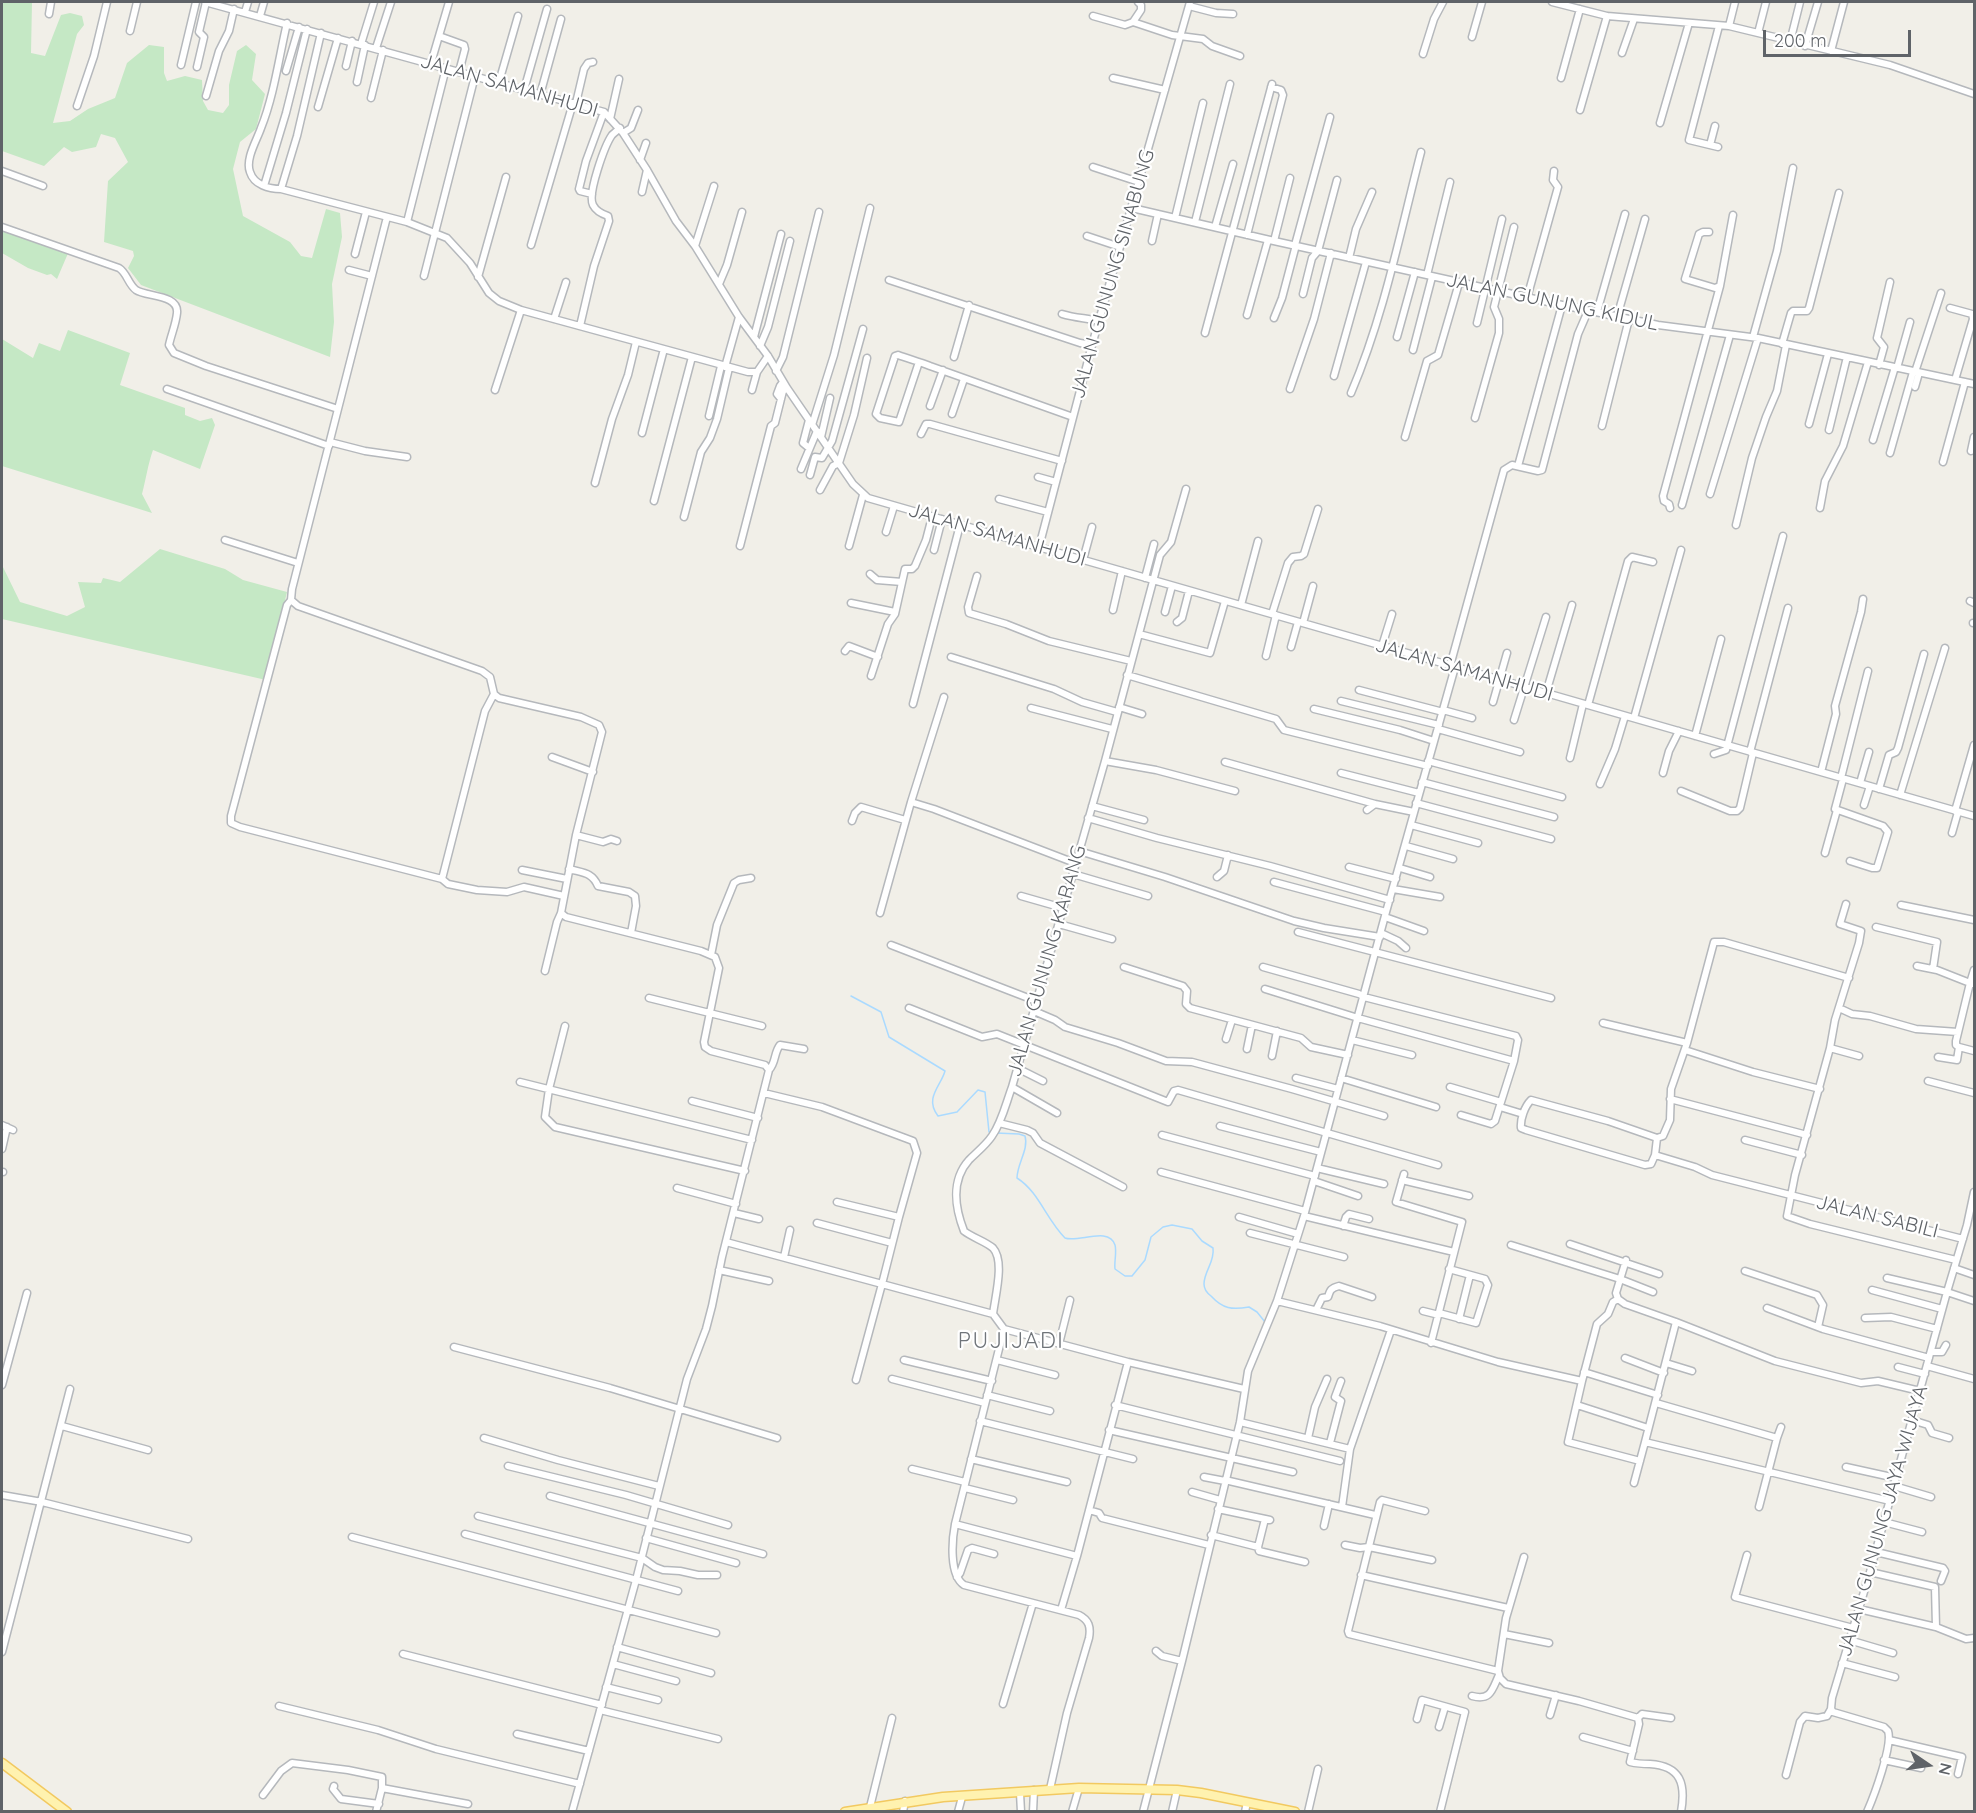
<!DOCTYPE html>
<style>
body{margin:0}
#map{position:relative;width:1976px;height:1813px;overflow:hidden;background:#f1efe8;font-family:Quicksand,sans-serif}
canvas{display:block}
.frame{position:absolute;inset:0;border:3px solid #5f6368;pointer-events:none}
.north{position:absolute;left:1898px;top:1735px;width:60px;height:60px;-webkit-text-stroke:4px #fff;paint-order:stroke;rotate:103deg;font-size:16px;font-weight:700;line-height:24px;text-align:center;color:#5f6368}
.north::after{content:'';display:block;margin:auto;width:21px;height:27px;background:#5f6368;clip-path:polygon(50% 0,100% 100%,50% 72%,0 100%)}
.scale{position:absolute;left:1763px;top:30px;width:148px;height:27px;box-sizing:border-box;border:3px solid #5f6368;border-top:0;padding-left:8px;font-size:18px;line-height:21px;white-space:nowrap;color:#5f6368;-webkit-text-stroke:4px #fff;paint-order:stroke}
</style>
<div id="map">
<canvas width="1976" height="1813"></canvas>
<div class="frame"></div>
<div class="north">N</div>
<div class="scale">200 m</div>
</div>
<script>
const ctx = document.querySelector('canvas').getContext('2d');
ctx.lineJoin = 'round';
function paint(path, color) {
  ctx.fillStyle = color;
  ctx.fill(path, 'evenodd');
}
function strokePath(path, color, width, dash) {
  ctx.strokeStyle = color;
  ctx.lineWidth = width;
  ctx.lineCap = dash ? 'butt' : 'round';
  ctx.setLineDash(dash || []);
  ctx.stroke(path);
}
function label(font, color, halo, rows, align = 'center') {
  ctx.font = font + ' Quicksand,sans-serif';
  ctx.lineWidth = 4.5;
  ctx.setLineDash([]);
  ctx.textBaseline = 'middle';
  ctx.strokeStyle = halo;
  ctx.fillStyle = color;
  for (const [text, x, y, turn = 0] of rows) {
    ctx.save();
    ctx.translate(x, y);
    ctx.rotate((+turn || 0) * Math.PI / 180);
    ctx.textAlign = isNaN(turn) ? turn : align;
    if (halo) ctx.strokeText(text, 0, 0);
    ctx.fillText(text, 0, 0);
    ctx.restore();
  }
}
paint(new Path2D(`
 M2,2H32L31,53L45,56L61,15L70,13L82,16L84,25L77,34L53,123L70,121L88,109L115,98L127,63L149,45L164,47V73L167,81L185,76L202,80L203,101L208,110L223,113L229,105V85L237,51L246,45L256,54L252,80L265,94L256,129L240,142L233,169L243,216L290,242L301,256L312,258L326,209L340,213L342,237L332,284L334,322L330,357L141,285L128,268L134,256L133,251L104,242L108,181L128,162L115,138L101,134L96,147L72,152L64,147L44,166L2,151Z
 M2,227L69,251L57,279L51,274L47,275L28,268L2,253Z
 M68,330L130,353L120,385L185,408V415L200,421L212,418L215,425L200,469L153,450C148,464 146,479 142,494L152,513L2,466V339L33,358L39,343L60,351Z
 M160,549L225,569L243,580L287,592L266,680L2,619V565L20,602L67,616L85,607L78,582L101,583L103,578L120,582Z`), '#c5e8c5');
strokePath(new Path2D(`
 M851,996L881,1012L889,1037L945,1071C941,1086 924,1098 938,1116L957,1112L978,1090L985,1092L989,1132H991
 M996,1133L1019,1134L1025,1136C1029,1149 1017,1164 1017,1178C1039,1192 1046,1219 1065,1238C1078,1243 1109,1226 1115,1245C1117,1252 1114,1262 1115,1269L1125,1276H1132L1145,1260L1151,1237L1163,1227L1172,1225L1192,1229L1202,1241L1213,1248C1215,1262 1204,1271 1204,1284C1204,1289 1207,1293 1211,1296C1223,1309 1232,1310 1249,1307L1257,1312L1265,1322`), '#aadaff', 1.5);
const minor = new Path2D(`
 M205,2L604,112L623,133L647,170L676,221L695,246L739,317L768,356L787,388L853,484L868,498L1974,816
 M1552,2L1607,16L1729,26L1890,65L1974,94
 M1189,6L1216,13L1233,14
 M245,12L248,2
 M49,14L51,2
 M260,16L264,2
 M1093,16L1125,25L1133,22L1172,35L1203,39L1212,46L1240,56
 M1133,22L1141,10V5L1138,2
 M287,23C279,57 274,96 261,128C257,140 245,159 250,172C254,185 269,189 281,189L407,222L447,238L470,263L489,293L499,301L521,310L748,372H757L768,356
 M1729,26L1735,2
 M130,31L137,2
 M1758,33L1766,2
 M439,36L464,45L465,49L459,72
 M1472,37L1482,2
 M1790,42L1800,2
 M361,44L374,2
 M1805,46L1818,2
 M376,48L391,2
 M1831,51L1844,2
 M1622,53L1634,19
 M1423,54L1434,19L1443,2
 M431,63L449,2
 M181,65L196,2
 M346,66L352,41
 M197,67L204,37L199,32L206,2
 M286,71L299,27
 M1113,78L1165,90
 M1561,78L1580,9
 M357,82L365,45
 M499,82L518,16
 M524,90L547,9
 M540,95L561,19
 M206,96L219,51L229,31L234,9
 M371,98L383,50
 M576,103L584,69L588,63L593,62
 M77,106L94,56L107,2
 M318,107L338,38
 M1580,110L1607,16
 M610,119L619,79
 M1660,123L1689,23
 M623,133L631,128L638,110
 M1710,145L1715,126
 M1718,147L1689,140L1719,26
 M640,160L646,143
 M1093,167L1139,182
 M2,171L43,186
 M264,186L286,113L307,29
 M281,189L297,136L321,33
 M642,192L647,170
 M592,194L580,191L579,189L586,161L604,112
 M1132,208L1274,241L1562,305L1658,325L1758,338L1974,384
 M1175,218L1203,103
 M407,222L446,68
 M1195,222L1230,84
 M2,227L119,268C127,273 128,284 136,290C146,297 179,294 177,313C176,324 171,335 169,345L174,353L206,366L338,409L292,589L291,600L287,605L231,816V823L240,827L442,879L448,884L477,890L507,892L524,887L564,896
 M1215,227L1233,164
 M1247,235L1283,95L1281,90L1271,87
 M1087,236L1120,247
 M1152,241L1158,214
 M1274,241L1290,178
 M531,245L573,103
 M1295,245L1330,117
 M695,246L714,186
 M355,254L366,212
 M1349,258L1356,229L1372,192
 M349,270L372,276
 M1427,275L1450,182
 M424,276L475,76
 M478,277L506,177
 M889,280L1080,343L1092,345
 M719,284L727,265L742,212
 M1720,286L1733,215
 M1303,294L1312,258L1318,251L1337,180
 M1527,298L1558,187L1553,180L1554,171
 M1950,308L1972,314L1973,319L1955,380
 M1597,312L1625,214
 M1062,314C1075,318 1086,318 1099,321
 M1247,315L1268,240
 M1617,317L1645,219
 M1274,318L1282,298L1296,245
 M554,319L566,282
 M1477,323L1502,219
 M580,326L594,266L609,221L608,216C602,214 596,211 593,205C587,194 605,145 612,135C613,134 619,129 620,128
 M1205,333L1272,84
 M754,337L781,234
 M1397,337L1415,272
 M1753,337L1777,251L1793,168
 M1782,344L1791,313L1793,311H1807L1809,308L1839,193
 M760,346L768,327L790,241
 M1413,350L1432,277
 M954,357L969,305
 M919,362L899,422L880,418L876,414L895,356L898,355C909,359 920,362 930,366L1073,417
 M1879,365L1884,347L1877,338L1890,282
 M725,367L739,317
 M1897,368L1910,322
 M776,371L783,357L819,212
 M1915,372L1941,293
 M1334,376L1366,262
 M1915,387L1919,373
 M167,389L329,446
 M1290,389L1314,319L1331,253
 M495,390L521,310
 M752,390L757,372
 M1351,393C1384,316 1400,233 1421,152
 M781,399L777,394L780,386L783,382
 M930,406L943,370
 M338,409L387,217
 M952,414L964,379
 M709,416L721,366
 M1475,418L1499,333V319L1494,307L1514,227
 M1809,424L1828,354
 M812,425L834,355L870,208
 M1602,426L1629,319
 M1829,430L1847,357
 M642,433L664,349
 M921,434L926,424H930L1062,461
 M821,437L830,398
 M1405,437L1427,361L1438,355L1459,283
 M1873,440L1895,367
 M330,442L365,451L407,457
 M809,448L803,443L809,420
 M1971,451L1974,437
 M1890,453L1913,372
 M1943,462L1965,382
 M1518,466L1562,305
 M801,469L817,431
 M810,475L815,457L822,458L832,441L863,329
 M1038,477L1056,482
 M595,483L612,419L628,375L636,342
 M820,490L833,466L839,463L854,415L867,358
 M1710,494L1758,338
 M999,499L1048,512
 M654,501L692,357
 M1682,505L1730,335
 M1670,508L1669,504L1664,501L1663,496L1720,286L1715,288L1685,279L1699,234L1703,232H1709
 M1820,508L1825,481L1843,446L1868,362
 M684,517L701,452L710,438L717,419L729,368
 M1736,525L1752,458L1766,417L1777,391L1786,345
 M886,532L894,506
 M225,540L298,563
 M740,546L771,426L775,423L783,391L787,388
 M849,546L863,495
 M1039,547L1092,345L1190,2
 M934,550L942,519
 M1083,560L1092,527
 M870,574L877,580L902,582
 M977,576L968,607L969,613L1006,624L1049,641L1131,661
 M1145,578L1154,544
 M291,600L298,606L482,671L490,677L494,694L499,698L581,717L599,725L602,732L576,835L561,913L566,917L701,951L715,957L719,968L704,1042L705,1047L711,1051L765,1065L769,1070L722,1257L712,1306L706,1329L687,1379L636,1580L572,1812
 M1970,601L1974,603
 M851,603L895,612
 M1241,605L1258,541
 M1113,610L1122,571
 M1165,612L1172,586
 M1272,614L1288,563L1293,557L1301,556L1304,554L1318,509
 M1177,622L1182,618L1189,591
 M1303,623L1313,586
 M1973,623H1974
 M1139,634L1210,653L1225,601
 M1382,646L1392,614
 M1291,647L1298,622
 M845,651L849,646L878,657
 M1266,656L1276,615
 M951,657L1054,689L1082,702L1117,712
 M1450,666L1504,470L1512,465L1538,471L1542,470L1578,334L1588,311
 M1127,675L1276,719L1284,730L1428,766
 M871,676L888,624L895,614L905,569H912L915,566L926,540L932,517
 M1359,690L1443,712
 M1546,693L1572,605
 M1341,701L1439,725
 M1493,702L1507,653
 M913,704L960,525
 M1588,705L1628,561L1632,557L1653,562
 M1119,707L1142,714
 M1031,708L1112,729
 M1314,709L1400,730L1434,741
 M1443,710L1472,718
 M1634,718L1681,550
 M1514,720L1546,617
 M1438,729L1520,752
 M1695,736L1721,639
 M1750,752L1788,608
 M1714,754L1726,750L1783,536
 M552,757L593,772
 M1570,758L1583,704
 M1105,761L1156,770L1235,791
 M1428,761L1562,797
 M1225,762L1375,804
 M1821,772L1836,714L1835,706L1861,612L1863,599
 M1341,773L1419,793
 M1663,773L1669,751L1679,731
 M1841,778L1868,671
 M1843,779L1835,809L1883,826L1888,832L1877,868H1872L1850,861
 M1422,782L1554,817
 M1860,783L1869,752
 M1600,784L1615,749L1625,716
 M1879,789L1889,755L1896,752L1898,748L1924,654
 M1681,791L1730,811H1737L1740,808L1753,753
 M1900,795L1945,648
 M911,802L944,697
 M1416,803L1551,839
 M1864,805L1870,786
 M1092,806L1144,820
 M1367,810L1375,804L1414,812
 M1955,811L1974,745
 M1088,818L1157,838L1270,866L1390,900
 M852,821L855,813L861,807L905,820
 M1411,825L1478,843
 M1952,833L1958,812
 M576,835L603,842L611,839L617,841
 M1406,846L1453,859
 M1079,851L1165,877L1294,921L1324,928L1380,937
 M1825,853L1837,810
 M1349,867L1396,879
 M1400,868L1430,877
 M569,869C583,873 592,872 598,886L629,892L635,896L636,906L631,933
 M522,870L567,879
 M1073,874L1148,896
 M1217,877L1224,871L1228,855
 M442,879L485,711L494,694
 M1274,882L1386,912
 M1393,889L1440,897
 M1021,896L1063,908
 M1846,904L1840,924L1861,931L1859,943L1835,1020L1830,1048L1795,1175L1787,1216L1810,1224L1956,1260
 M1901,905L1974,920
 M880,913L911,802L934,809L1075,863
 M1385,917L1424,931
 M1059,924L1112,939
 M1876,927L1937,942L1933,969
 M1298,932L1551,998
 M1381,933L1398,941L1406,948
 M891,945L1036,1001
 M711,955L717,925L734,883L739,880L751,878
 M1917,966L1937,970L1970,983L1974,970
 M1124,967L1183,986L1187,991L1186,1004L1190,1008L1301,1038L1311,1047L1348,1055
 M1263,967L1359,994L1364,997L1516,1036L1518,1040L1514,1061L1495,1121L1491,1124L1461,1115
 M545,971L557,922L561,913
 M1265,989L1358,1018L1514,1061
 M649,998L762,1026
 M909,1008L982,1037L997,1034L1168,1102L1174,1091L1178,1090L1438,1165
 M1839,1008L1852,1014L1870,1016L1916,1029L1958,1032
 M1034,1011L1055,1020L1065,1027L1118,1043L1166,1061L1192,1062L1292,1089L1384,1116
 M1603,1023L1687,1043
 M565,1026L549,1089L545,1117L555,1127L745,1171
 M1226,1039L1232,1020
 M1352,1040L1412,1055
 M1959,1047L1974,1051
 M1830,1048L1859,1056
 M1247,1049L1252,1025
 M1685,1050L1753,1072L1820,1089
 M1272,1056L1277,1031
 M1938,1057L1957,1060L1959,1047L1956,1045V1041L1970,983L1974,984
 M1017,1068L1043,1081
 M769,1070C776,1063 774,1052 780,1045L804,1049
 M1296,1078L1338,1089
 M1341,1078L1436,1107
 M1928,1081L1974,1093
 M520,1082L752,1140
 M1012,1087L1057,1113
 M1450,1087L1501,1102
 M764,1093L822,1107L913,1141L917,1153L899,1217
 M1670,1099L1807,1135
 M692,1101L758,1118
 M1500,1107L1523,1114
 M999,1123L1027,1130L1033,1133L1040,1143L1123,1187
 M2,1125L13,1130
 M1220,1126L1321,1152
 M1162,1135L1315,1176
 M1657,1138L1663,1136L1670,1120L1671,1089L1687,1043L1714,942H1724L1849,978
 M1745,1140L1802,1155
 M2,1149L7,1127
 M1655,1155L1651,1164L1645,1165L1526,1130L1521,1128C1520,1119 1525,1106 1531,1100L1608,1121L1657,1138L1655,1155L1695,1167L1712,1175L1963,1239
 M1317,1168L1384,1184
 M2,1172H3
 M1161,1172L1305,1211
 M1404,1174L1396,1202L1462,1222L1431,1343
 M1402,1180L1469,1196
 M1314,1181L1358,1196
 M677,1188L736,1204
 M837,1202L899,1217L882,1284L993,1314L1004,1329L955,1524C952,1540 949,1575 964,1585L1079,1615C1089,1620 1091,1627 1089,1638L1067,1713L1050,1789
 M734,1213L759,1219
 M1304,1216L1454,1252
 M1239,1217L1298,1234
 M817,1223L892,1243
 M1343,1226L1346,1217L1349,1214L1369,1219
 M1250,1233L1344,1257
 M726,1242L882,1284L856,1380
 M1570,1244L1659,1274
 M1511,1245L1620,1279L1653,1292
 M784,1257L790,1230
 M1626,1260L1616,1293L1618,1299L1625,1304L1676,1322L1775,1361L1861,1383L1878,1381L1920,1391
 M1954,1268L1974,1275
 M719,1270L769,1281
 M1745,1271L1817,1295L1823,1305L1818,1327
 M1887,1278L1947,1292L1974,1301
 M1872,1290L1942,1309
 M1277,1301L1380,1326L1498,1362L1582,1381L1568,1442L1640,1461
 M1767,1308L1823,1329L1929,1358
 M1316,1310L1322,1298L1328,1297C1330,1290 1331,1288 1339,1286L1372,1297
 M1423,1311L1439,1315
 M1439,1313L1476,1323L1488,1285L1485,1279L1449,1269
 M993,1314C995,1297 1005,1261 993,1248C985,1241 973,1238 964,1231C955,1208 951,1180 969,1160C977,1152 986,1145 992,1136C1002,1122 1006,1103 1012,1087L1105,761L1160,555L1171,542L1186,489
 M1865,1318L1891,1317L1937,1329
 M1459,1319L1470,1275
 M1004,1329L1128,1362L1244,1389
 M1059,1344L1070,1300
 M454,1347L610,1388L777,1438
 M1931,1352H1942L1946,1345
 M1625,1358L1664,1373
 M904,1360L992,1381
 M997,1360L1055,1375
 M1666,1363L1692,1371
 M1927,1366L1974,1379
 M1898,1367L1925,1374
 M1584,1372L1658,1395
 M892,1379L985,1403
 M1582,1381L1597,1324L1608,1314L1613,1302L1618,1299
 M2,1385L27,1293
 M987,1395L1050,1411
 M1656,1403L1777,1438L1759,1507
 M1115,1405L1340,1461
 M1577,1405L1648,1428
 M1912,1420L1928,1425L1932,1433L1949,1438
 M980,1421L1133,1459
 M1240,1422L1350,1449
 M62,1426L148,1450
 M1109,1430L1293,1472
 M484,1438L558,1460L659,1486
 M1308,1438L1315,1407L1327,1379
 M1777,1438L1781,1427
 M1645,1442L1676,1322
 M1330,1443L1341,1401L1335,1397L1341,1381
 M971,1459L1067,1482
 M508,1466L626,1495L728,1525
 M1846,1467L1896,1478
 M912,1469L965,1482
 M1204,1477L1225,1481
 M1225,1480L1375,1515
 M1634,1483L1645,1442L1890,1501
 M1894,1486L1931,1497
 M965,1488L1013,1500
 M1192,1492L1220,1500
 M2,1495L42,1502L188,1539
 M550,1496L763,1554
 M1342,1507L1350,1449L1391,1330
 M1218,1509L1270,1520
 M1089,1510L1099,1513L1102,1518L1209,1545
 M1425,1511L1382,1500L1380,1502L1348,1631L1349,1634L1498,1671
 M478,1516L642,1558L655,1567L663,1570L680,1571L698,1575H717
 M1884,1522L1922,1532
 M955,1524L1077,1556
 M1324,1526L1329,1504
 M465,1534L678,1591
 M1211,1535L1258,1547L1259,1551L1305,1562
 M352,1537L716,1633
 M646,1538L736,1563
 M1345,1545L1360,1548L1369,1547L1432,1560
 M1258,1547L1265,1519
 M1876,1552L1943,1568L1945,1571L1941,1581
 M1747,1555L1735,1597L1853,1628
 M1524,1557L1506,1618L1498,1671L1500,1678L1506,1684L1579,1701L1638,1718
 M1870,1572L1935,1587L1936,1627
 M1361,1575L1508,1608
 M957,1577L960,1573L968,1550L972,1548L994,1554
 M1859,1609L1936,1627L1966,1639L1974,1638
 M1061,1610L1077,1556L1128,1362
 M1504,1634L1549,1643
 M1849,1640L1893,1653
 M617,1647L711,1673
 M1156,1651L1162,1656L1182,1661
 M2,1652L70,1389
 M403,1654L602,1705
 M1842,1663L1895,1677
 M613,1664L676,1681
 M606,1687L658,1700
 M1472,1696C1491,1701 1492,1690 1499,1675
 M1003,1704L1033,1603
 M279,1706L378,1730L436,1749L580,1784
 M1831,1709L1832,1698L1870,1572L1947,1292L1967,1225L1974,1192
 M1831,1709L1833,1712L1884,1727L1888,1731C1893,1745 1874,1796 1867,1812
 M600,1710L718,1739
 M1550,1715L1556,1695
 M1638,1718L1639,1724L1630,1762C1638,1764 1642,1764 1650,1764C1681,1766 1686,1784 1681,1812
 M1638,1718L1642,1714L1671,1718
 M1417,1719L1422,1700L1465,1712L1440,1812
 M1439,1727L1445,1707
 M517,1734L589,1751
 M1583,1737L1633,1751
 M1889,1740L1962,1757L1958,1774
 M1884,1760L1921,1768
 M1786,1775L1800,1722L1805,1716L1818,1718L1827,1716L1831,1709
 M334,1786L333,1789L341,1799L379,1804
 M382,1788L468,1804
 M1020,1793L1021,1812
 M263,1795L281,1771L292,1763L348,1770L382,1777V1788L376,1812
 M870,1807L892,1718
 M903,1812L905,1801
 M958,1812L962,1797
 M1033,1812L1034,1790
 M1072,1812L1079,1788
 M1143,1812L1182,1661L1240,1422L1248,1371L1277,1301L1304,1216L1386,912L1455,667
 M1172,1812L1177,1790
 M1245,1812L1247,1802
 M1308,1812L1318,1769`);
const major = new Path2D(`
 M2,1763L67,1812
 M845,1812L943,1797L1079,1788L1177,1790L1201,1793L1295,1812`);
strokePath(minor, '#b5b8bc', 9);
strokePath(major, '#f2c960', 11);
strokePath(minor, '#fff', 6);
strokePath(major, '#fff2af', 8);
label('20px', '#5f6368', '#fff', [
 ["JALAN SAMANHUDI",509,86,16],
 ["JALAN GUNUNG SINABUNG",1113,274,-74],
 ["JALAN GUNUNG KIDUL",1552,302,12],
 ["JALAN SAMANHUDI",997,535,16],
 ["JALAN SAMANHUDI",1464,670,16],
 ["JALAN GUNUNG KARANG",1047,961,-74],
 ["JALAN SABILI",1877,1217,14],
 ["JALAN GUNUNG JAYA WIJAYA",1883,1521,-74]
]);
ctx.letterSpacing = '1.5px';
label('22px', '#70757a', '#fff', [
 ["PUJIJADI",1011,1341]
]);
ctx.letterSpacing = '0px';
</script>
